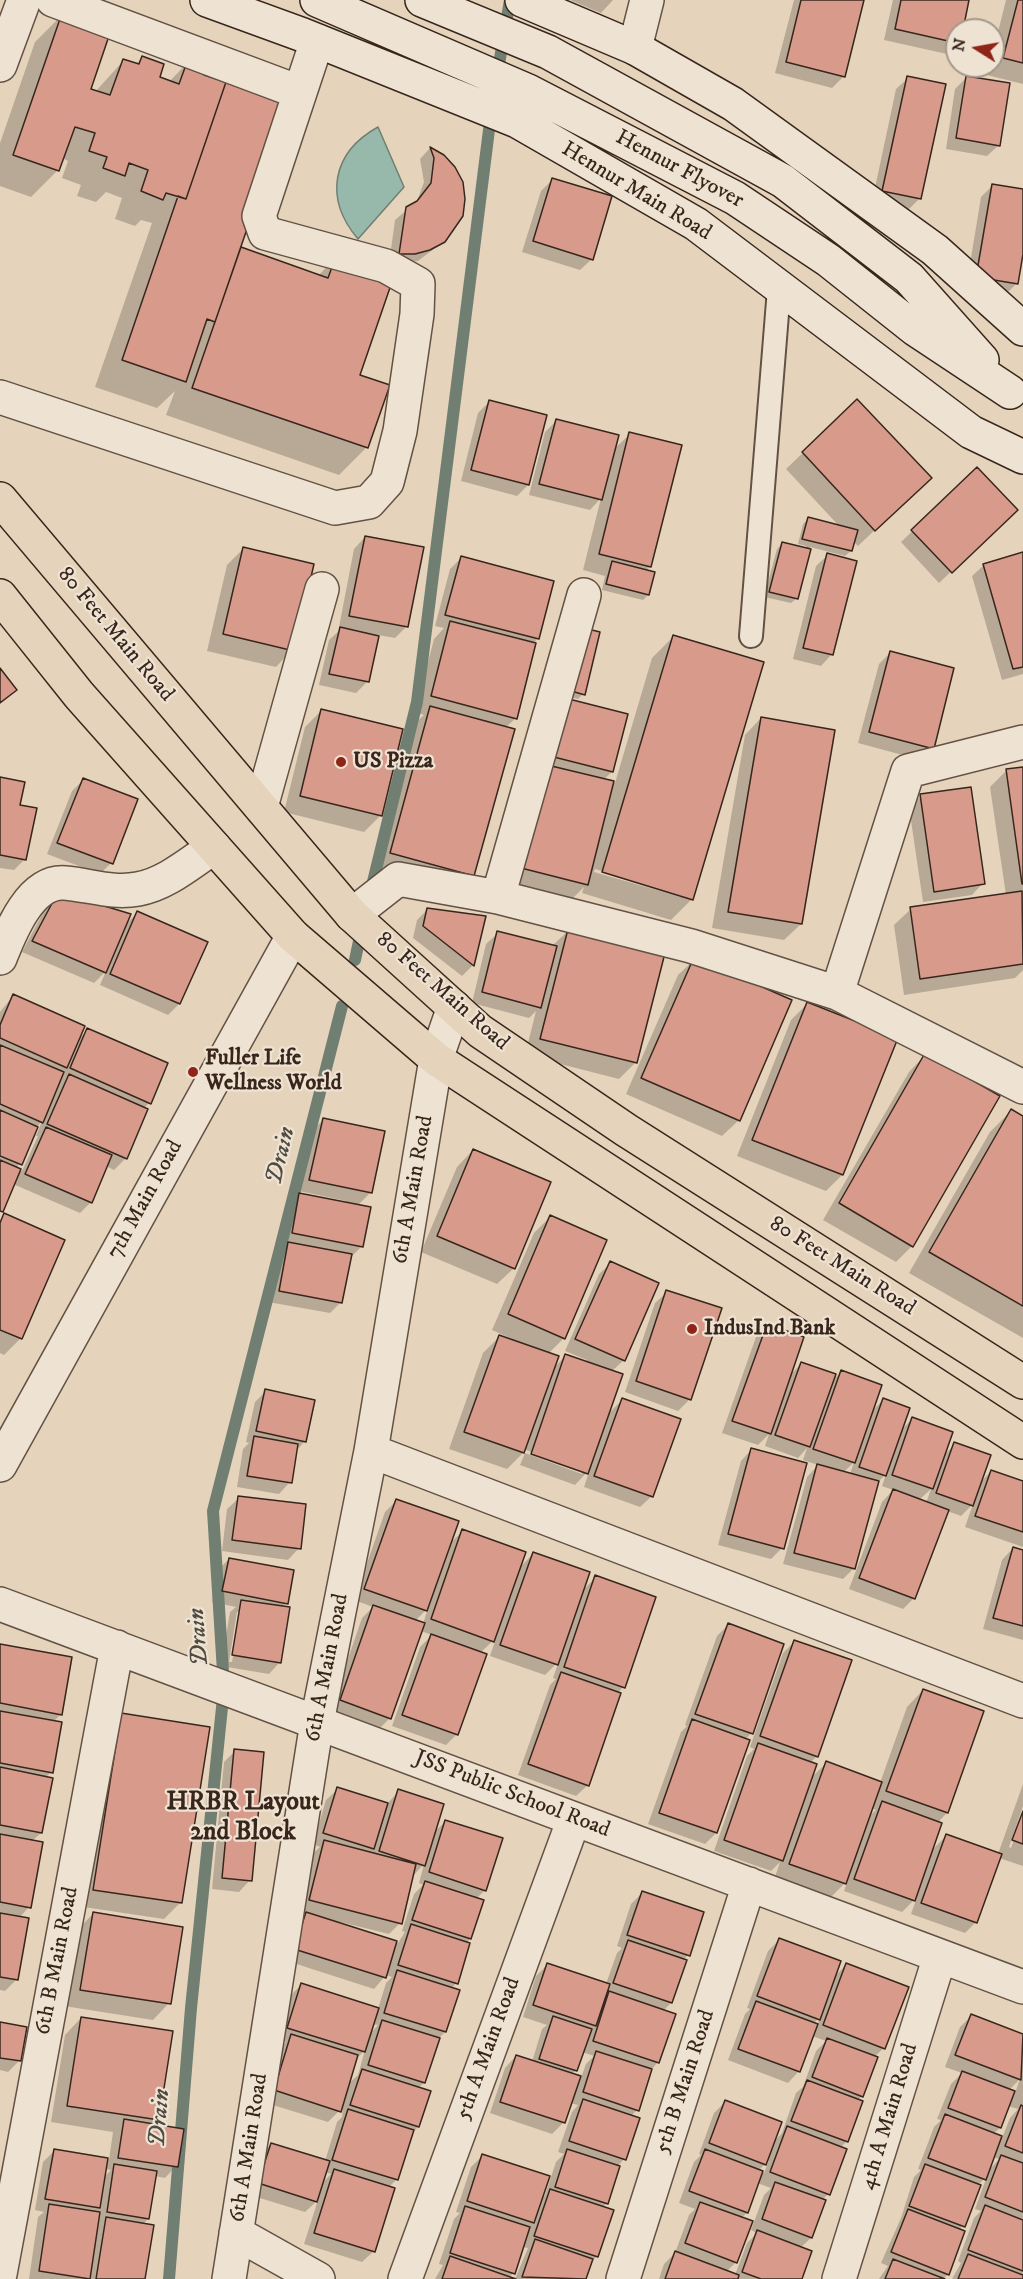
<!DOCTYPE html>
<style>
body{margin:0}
#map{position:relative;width:1023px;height:2279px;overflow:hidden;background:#e5d4bb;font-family:"IM FELL DW Pica",serif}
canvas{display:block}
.north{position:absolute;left:945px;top:18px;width:60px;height:60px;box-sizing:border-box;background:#eee3d3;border:2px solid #a5978a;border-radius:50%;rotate:281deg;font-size:16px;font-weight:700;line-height:24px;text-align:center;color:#38261d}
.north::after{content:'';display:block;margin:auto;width:21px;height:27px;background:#8f2418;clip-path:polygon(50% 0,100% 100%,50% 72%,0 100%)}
</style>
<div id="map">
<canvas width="1023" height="2279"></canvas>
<div class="north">N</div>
</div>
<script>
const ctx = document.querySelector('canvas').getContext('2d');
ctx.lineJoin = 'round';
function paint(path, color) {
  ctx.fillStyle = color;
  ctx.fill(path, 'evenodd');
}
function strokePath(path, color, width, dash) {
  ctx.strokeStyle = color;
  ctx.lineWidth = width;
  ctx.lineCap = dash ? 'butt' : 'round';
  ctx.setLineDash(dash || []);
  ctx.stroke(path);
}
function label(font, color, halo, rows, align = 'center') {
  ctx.font = font + ' "IM FELL DW Pica",serif';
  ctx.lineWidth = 4.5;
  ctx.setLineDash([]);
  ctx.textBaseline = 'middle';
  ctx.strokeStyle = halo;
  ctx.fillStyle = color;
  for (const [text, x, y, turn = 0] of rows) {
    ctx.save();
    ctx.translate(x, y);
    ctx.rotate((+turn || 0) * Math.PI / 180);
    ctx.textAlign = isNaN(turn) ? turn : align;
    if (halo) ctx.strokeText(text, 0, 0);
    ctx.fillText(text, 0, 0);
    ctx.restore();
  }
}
const water = new Path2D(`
 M378,127L404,187L358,239C324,199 331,153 378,127Z`);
paint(water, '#97b9ab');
strokePath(water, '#717e72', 1.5);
paint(new Path2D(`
 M570,0H613L601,13Z
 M794,0H863L844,76L832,88L775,73Z
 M893,0H968L961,30H957V44L947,54L884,40Z
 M1006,0H1023V84L987,75L990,66H993V52Z
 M62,15L89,90L95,92L124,60L135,65L142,58L158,78L169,82L187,63L202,76L239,248L318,276L336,257L358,376L388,386L366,448L339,475L166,415L175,391L157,408L95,387L152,223L141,220L135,226L115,219L122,198L106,192L96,202L77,196L81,185L62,178L68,161L62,158L58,170L31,197L0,186V143L35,42Z
 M967,77L999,145L987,156L946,149L955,89Z
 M908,78L920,198L909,209L872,202L896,89Z
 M430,148L443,156L444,241L418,261L389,264L395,220L417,201L424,182L420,159Z
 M552,180L592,259L580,270L522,252L541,191Z
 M992,186L1023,191V245L1017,283L1005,295L966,288L981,197Z
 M490,401L528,485L517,496L461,481L478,413Z
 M857,401L913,494L858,546L853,541L851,551L845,556L810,547L797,598L791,603L764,597L777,549L782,544L805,549L806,546L798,544L803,524L808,519L840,527L786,469Z
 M556,421L613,450L630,434L680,446L650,567L645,571L648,595L643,600L602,590L605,576L583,570L601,498L590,510L529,495L545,432Z
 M977,469L1005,521L939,583L901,542Z
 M365,537L422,548L406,627L395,638L378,635L368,681L356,693L319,685L329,640L342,628L339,627L354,549Z
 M244,548L292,650L276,667L207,651L227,565Z
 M828,555L832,654L821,666L793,659L816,566Z
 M461,558L538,638L533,644L516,718L505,728L473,875L456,892L375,869L414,724L424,715L415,712L434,639L444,628L435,626L450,569Z
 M1023,558V674L1002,680L972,576L984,565Z
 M575,634L583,694L578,699L560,694Z
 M673,637L692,899L671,920L582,893L584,887L570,901L501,883L550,710L612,772L603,780L615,783L652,658ZM595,869L681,894V897L594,872Z
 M890,653L933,748L921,760L858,743L879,664Z
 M321,711L381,815L364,832L284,812L305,727Z
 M761,718L834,731L801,924L784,940L712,928L745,735Z
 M1023,768V970L1015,978L904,995L894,925L911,909L1006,895L990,787L1007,770Z
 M0,779L19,806L25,859L14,870L0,868Z
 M83,780L111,863L100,874L47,854L72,791Z
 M921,796L983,883L972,895L923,902L909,807Z
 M59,894L125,925L137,913L206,943L179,1004L168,1015L100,985L106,971L94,983L22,952L47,905Z
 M428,909L473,965L462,976L413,938L417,920Z
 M569,930L636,1062L619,1079L525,1055L536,1011L529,1018L472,1003L486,944L498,933L552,946Z
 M695,959L739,1120L722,1136L626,1094L678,975Z
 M13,996L78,1039L88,1030L149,1103L144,1108L126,1158L114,1170L106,1166L91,1202L80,1213L13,1184L0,1213V1012ZM42,1121L36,1136H38L22,1171L17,1168L37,1127Z
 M807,1004L842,1175L826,1191L737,1156L791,1020Z
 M925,1055L912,1246L896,1262L823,1220L909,1072Z
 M1011,1111L1023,1118V1338L909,1273L990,1132Z
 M323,1120L371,1192L357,1206L362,1246L351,1257L341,1302L330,1313L268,1302L277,1255L287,1245L281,1244L288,1206L299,1195L345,1203L346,1201L299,1191L312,1131Z
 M473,1150L514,1268L497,1284L421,1252L457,1167Z
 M5,1215L21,1338L4,1355L0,1353V1220Z
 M550,1217L564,1338L548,1354L553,1369L566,1355L586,1362L587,1360L565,1351L599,1274L611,1263L624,1360L612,1371L607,1415L622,1400L652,1496L640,1507L584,1487L590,1469L575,1485L520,1465L525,1453L582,1474V1471L526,1450L507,1469L449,1449L483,1353L499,1337L511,1341L512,1339L492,1330L534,1233Z
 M667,1292L690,1399L678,1411L625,1392L655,1303Z
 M767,1325L790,1375L801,1364L832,1381L841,1372L871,1412L883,1400L901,1430L912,1419L943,1456L955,1444L979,1484L991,1471L1023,1483V1547L965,1527L973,1504L961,1516L947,1511L914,1598L903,1609L849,1589L882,1502L893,1490L882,1486L886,1474L876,1484L854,1568L843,1579L783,1564L807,1477L818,1465L803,1460L807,1448L798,1458L765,1446L769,1434L758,1445L722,1433L756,1337ZM854,1462L850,1474L843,1473ZM931,1489L926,1503L919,1500Z
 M266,1391L305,1441L296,1451L290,1482L279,1494L237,1487L243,1449L249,1443L246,1442L255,1402Z
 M752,1449L782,1548L771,1559L718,1545L741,1461Z
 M239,1498L299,1548L288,1560L222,1551L227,1509Z
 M396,1501L449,1544L463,1531L518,1569L533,1554L581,1592L596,1577L623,1687L617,1694L588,1785L576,1796L518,1775L550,1685L556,1679L553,1678L559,1661L545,1675L490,1656L496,1638L480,1653L457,1734L446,1745L392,1726L420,1647L432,1635L421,1631L390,1718L379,1729L330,1711L362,1618L373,1607L354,1600L385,1512ZM428,1608L423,1624L415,1621Z
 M1013,1548L1023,1551V1640L983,1629L1002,1560Z
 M229,1559L286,1603L282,1607L280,1662L269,1674L221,1666L230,1612L236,1607L212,1602L218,1570ZM237,1612H241L232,1662H229Z
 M728,1625L751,1733L745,1740L716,1833L705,1844L648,1824L681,1732L687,1726L685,1725L717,1636Z
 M794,1642L817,1756L810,1763L811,1778L826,1763L880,1783L907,1707L923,1690L982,1712L947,1813L937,1823L931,1851L946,1836L998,1854L1023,1784V1806L1009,1847L1011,1848L1023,1815V1866L999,1858L976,1922L965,1933L911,1914L917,1897L902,1912L844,1891L848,1880L828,1900L774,1880L780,1862L771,1871L714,1851L747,1756L754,1749L750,1747L783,1653ZM871,1808L876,1810L868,1817Z
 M0,1645L60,1715L53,1722L51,1772L45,1778L41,1833L32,1841L29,1907L19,1918L27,1919L16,1980L5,1991L0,1990Z
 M122,1715L181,1902L164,1919L77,1906Z
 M235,1751L250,1880L239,1892L212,1889L224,1762Z
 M338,1789L387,1804L399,1791L433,1833L445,1822L485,1890L476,1899L470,1939L466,1943L456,1983L451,1989L445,2032L438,2039L424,2083L418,2088L429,2092L418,2127L412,2133L397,2179L389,2187L374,2251L362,2262L304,2244L318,2200L305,2212L247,2194L260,2156L271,2144L325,2161L337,2122L342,2117L343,2107L328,2122L263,2102L280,2047L286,2042L277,2039L290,1996L301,1985L378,2009L386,1983L392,1977L386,1975L374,1989L284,1960L295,1925L307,1913L298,1911L313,1853L320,1847L313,1844L326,1800ZM424,1864L419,1883L423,1885L414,1894L402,1931L405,1932L398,1943L339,1924L340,1922L389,1934L400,1923L412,1877ZM372,2024L378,2025L369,2035ZM365,2050L358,2075L347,2085L355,2060ZM325,2172L331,2174L322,2183Z
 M642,1893L688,1955L683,1960L671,2003L663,2011L658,2062L651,2070L637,2110L631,2116L624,2159L617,2167L606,2204L602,2208L597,2256L590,2263L585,2279H515L528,2248L522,2247L513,2273L509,2278L512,2279H435L443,2265L439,2264L454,2219L460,2213L456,2212L471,2167L483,2155L540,2201L545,2195L556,2162L564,2154L558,2152L572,2112L578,2105L570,2103L564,2122L552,2134L490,2113L505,2068L516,2056L532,2062L542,2029L547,2025L523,2017L536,1976L547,1965L606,1984L617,1953L622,1948L617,1946L631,1904ZM582,2052L594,2056L586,2064L581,2078L571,2075L576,2070Z
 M93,1914L169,2003L153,2020L64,2006L77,1930Z
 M780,1939L833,1978L846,1965L884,2048L874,2057L862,2096L858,2100L861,2102L846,2142L840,2148L828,2194L822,2200L824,2201L811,2238L800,2248V2279H659L664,2264L675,2253L689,2215L695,2209L679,2203L694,2162L701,2155L699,2154L714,2113L725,2102L772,2144L782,2133L796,2093L803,2087L816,2051L826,2041L812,2036L799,2071L788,2083L728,2060L745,2014L750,2009L747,2008L768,1951ZM820,2017L817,2025L813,2024ZM769,2160L764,2173L758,2171ZM757,2183L771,2188L764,2195L751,2230L757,2233L747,2243L735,2275L726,2272L736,2262L741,2218L747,2213Z
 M971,2016L1023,2035V2279H952L961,2263L958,2261L974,2218L981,2211L975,2209L987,2176L978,2185L960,2230L948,2274L943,2279H879L888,2266L881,2263L901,2218L914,2177L921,2170L918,2169L934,2127L941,2120L937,2119L951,2084L962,2073L945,2067L960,2027ZM1020,2079L1015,2093L1008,2091ZM1008,2106L1018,2109L1010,2118L1002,2138L993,2134L1000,2128ZM993,2157L999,2159L988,2171Z
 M81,2018L158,2120L152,2125L176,2166L165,2178L155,2176L148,2219L142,2225L144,2279H29L38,2217L44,2212L35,2210L43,2162L54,2151L109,2160L113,2132L51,2122L65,2035ZM105,2169L111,2170L104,2177Z
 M0,2023L19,2061L8,2072L0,2070Z`), '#0003');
strokePath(new Path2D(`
 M497,76L510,0
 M371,890L417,702L491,114
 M355,960L362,927
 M169,2279L191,2008L224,1688L213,1511L342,1006`), '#717e72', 12);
const building = new Path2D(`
 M801,0H864L845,77L786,62Z
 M901,0H969L963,30H957V43L895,29Z
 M1018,0H1023V63L1003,58Z
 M62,13L111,30L91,89L110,95L123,59L139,64L142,56L164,64L160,77L179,84L187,62L206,68L204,75L226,82L186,199L166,193L163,200L141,191L148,170L129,163L125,176L103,168L107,157L89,151L95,133L75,127L59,171L13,155Z
 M907,76L946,84L921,199L882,191Z
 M966,76L1010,83L1000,146L956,138Z
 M226,82L290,104L215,322L207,319L186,382L122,360L178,196L186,199Z
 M430,147L444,155L455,167L463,182L465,199L463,216L445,242L430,250L415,254H399L406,207L417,201L431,183L434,158Z
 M552,178L612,196L593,260L533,241Z
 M992,184L1023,189V254L1018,284L976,277Z
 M241,247L328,278L336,256L394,276L360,375L390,385L368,448L192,388Z
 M857,399L932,478L875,531L802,452Z
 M489,400L547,415L529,485L471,470Z
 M556,419L619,435L602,500L539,484Z
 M629,432L682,445L651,567L599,554Z
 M977,467L1018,510L952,573L911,530Z
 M808,517L858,530L852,551L802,539Z
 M365,536L424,547L408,627L349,616Z
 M782,542L811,549L798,599L769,592Z
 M243,547L314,564L294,651L223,634Z
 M1023,552V667L1013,669L983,564Z
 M827,553L857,561L833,655L803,648Z
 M461,556L554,581L539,639L445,615Z
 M612,561L655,572L649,595L606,584Z
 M450,621L536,643L517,719L431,696Z
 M340,627L379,636L369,682L329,674Z
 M580,627L600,632L585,695L564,689Z
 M673,635L764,662L693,900L602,872Z
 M890,651L954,668L934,749L869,732Z
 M0,668L17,690L0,703Z
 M561,697L628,714L613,772L546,755Z
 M430,706L515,729L474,876L390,853Z
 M321,709L403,729L382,816L300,796Z
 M761,717L835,730L802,924L728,912Z
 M543,764L614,781L588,885L517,867Z
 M1023,767V884H1022L1006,769Z
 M0,777L25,782L20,805L37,808L26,860L0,855Z
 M83,778L138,799L113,864L57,843Z
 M971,787L985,884L934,892L920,794Z
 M1022,891L1023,964L920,979L910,907Z
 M58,892L131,914L106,973L32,941Z
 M427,908L486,916L474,966L423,926Z
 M137,911L208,942L180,1004L110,974Z
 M568,929L665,953L637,1063L540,1039Z
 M497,931L557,946L541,1008L482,992Z
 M694,957L792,1000L740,1121L641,1078Z
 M13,994L85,1026L67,1068L0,1038V1025Z
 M807,1002L898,1038L843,1175L752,1140Z
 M87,1028L168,1063L151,1104L70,1068Z
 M0,1045L64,1072L43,1123L0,1104Z
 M925,1053L1000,1096L913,1247L839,1203Z
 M69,1074L148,1109L127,1159L47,1124Z
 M1011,1109L1023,1116V1306L929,1252Z
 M0,1110L38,1127L22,1165L0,1156Z
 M323,1118L385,1131L372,1193L309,1180Z
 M46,1127L112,1155L92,1203L25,1174Z
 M473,1149L551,1182L515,1269L437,1236Z
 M0,1160L21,1169L3,1212L0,1211Z
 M299,1193L371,1207L363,1247L292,1233Z
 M4,1213L65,1240L22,1339L0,1330V1223Z
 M550,1215L607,1240L565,1339L508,1314Z
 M288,1242L352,1254L342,1303L279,1291Z
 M610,1261L659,1283L625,1361L575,1339Z
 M666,1290L722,1308L691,1400L636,1381Z
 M767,1324L804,1337L771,1434L732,1421Z
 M499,1335L559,1356L524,1453L464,1432Z
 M565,1354L623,1374L588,1474L531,1454Z
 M801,1362L836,1374L810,1447L775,1435Z
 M841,1370L882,1385L855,1463L813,1449Z
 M265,1389L315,1400L306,1442L256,1431Z
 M622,1398L681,1419L653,1497L594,1476Z
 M883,1398L910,1408L886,1476L859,1467Z
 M912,1417L953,1432L933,1489L892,1475Z
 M254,1436L298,1444L292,1483L247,1476Z
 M954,1442L991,1455L973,1506L936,1493Z
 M751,1448L807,1463L784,1549L728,1534Z
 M817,1464L879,1481L855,1569L794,1553Z
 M991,1470L1023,1481V1532L975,1516Z
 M893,1489L949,1510L915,1599L859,1578Z
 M238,1496L306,1504L301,1549L232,1540Z
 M396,1499L459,1521L427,1611L364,1589Z
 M462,1529L526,1552L494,1642L431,1619Z
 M1013,1547L1023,1550V1626L993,1618Z
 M533,1552L590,1572L558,1665L500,1645Z
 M229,1558L294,1570L288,1604L222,1591Z
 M595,1575L656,1597L625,1688L564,1667Z
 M241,1600L290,1607L281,1663L232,1655Z
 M373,1605L425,1623L391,1719L340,1700Z
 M728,1623L784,1644L753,1734L695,1714Z
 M431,1634L487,1654L458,1735L402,1715Z
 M794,1640L852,1660L818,1757L760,1736Z
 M0,1644L72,1657L62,1715L0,1703Z
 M561,1672L621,1693L589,1786L528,1764Z
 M923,1689L984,1711L948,1813L886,1791Z
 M0,1711L62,1722L53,1773L0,1763Z
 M121,1713L210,1727L182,1903L93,1890Z
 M692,1719L750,1740L717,1833L659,1813Z
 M758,1743L817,1764L783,1861L724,1840Z
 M234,1749L264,1752L252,1881L222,1878Z
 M826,1761L882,1782L846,1884L789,1864Z
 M0,1767L53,1778L42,1833L0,1825Z
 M337,1787L388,1803L374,1849L323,1833Z
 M398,1789L444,1804L425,1866L379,1851Z
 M882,1801L942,1823L915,1901L854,1879Z
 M1023,1811V1844L1012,1840Z
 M445,1820L503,1838L486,1891L429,1872Z
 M0,1834L43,1842L31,1908L0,1902Z
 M946,1834L1002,1854L977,1923L921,1903Z
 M324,1840L416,1864L402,1924L309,1900Z
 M425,1881L484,1900L471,1939L412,1920Z
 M642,1891L704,1912L690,1956L627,1935Z
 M93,1912L183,1927L171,2004L80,1990Z
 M306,1912L397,1941L386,1978L294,1949Z
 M0,1913L29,1918L18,1980L0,1977Z
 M411,1924L470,1943L458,1984L398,1965Z
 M779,1938L841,1961L820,2020L757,1996Z
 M628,1940L687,1960L672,2003L613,1983Z
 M547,1963L610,1984L596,2026L533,2005Z
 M846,1963L909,1987L885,2049L823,2025Z
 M397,1970L460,1990L446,2032L384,2013Z
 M301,1983L379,2008L365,2052L287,2028Z
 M609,1991L676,2014L659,2063L593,2041Z
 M756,2001L818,2024L800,2072L738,2049Z
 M971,2014L1023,2034L1021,2080L955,2055Z
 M553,2016L592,2029L577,2071L539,2059Z
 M81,2017L173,2031L159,2120L67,2106Z
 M382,2020L440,2038L425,2083L368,2065Z
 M0,2022L27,2027L21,2061L0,2058Z
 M291,2034L358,2055L341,2112L274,2090Z
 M827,2038L878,2057L863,2097L812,2077Z
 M596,2051L652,2069L639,2111L583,2092Z
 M516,2055L581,2076L565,2123L500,2102Z
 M362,2069L431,2091L419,2127L350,2105Z
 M962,2071L1015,2091L1001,2128L948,2108Z
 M807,2080L863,2101L848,2142L791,2121Z
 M583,2099L640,2118L626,2160L569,2141Z
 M725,2100L782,2122L766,2165L709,2143Z
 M1021,2105L1023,2106V2153L1005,2146Z
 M348,2109L414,2130L398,2180L332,2160Z
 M945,2114L1002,2136L986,2180L928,2158Z
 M124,2119L184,2129L178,2167L118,2158Z
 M787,2126L847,2149L830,2195L770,2172Z
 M271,2143L330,2161L317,2202L258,2183Z
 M54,2149L108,2158L100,2208L45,2199Z
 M567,2149L620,2166L608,2204L555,2187Z
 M705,2149L763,2171L748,2213L689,2191Z
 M482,2154L550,2176L534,2223L467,2201Z
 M1001,2155L1023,2163V2212L985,2197Z
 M114,2164L157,2171L149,2219L107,2212Z
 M925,2164L981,2185L965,2227L909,2206Z
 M334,2169L395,2188L375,2252L314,2233Z
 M775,2182L826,2200L812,2238L762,2219Z
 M550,2189L614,2210L598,2257L534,2236Z
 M700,2202L753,2221L737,2263L685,2243Z
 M49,2204L100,2212L90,2279L39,2271Z
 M985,2205L1023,2220V2271L968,2250Z
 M465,2206L530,2227L515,2274L450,2253Z
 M908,2209L965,2231L949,2275L891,2252Z
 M106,2217L154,2225L145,2279H96Z
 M757,2230L812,2251L802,2279H761L742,2272Z
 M535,2239L593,2259L586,2279L522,2277Z
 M675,2251L739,2275L738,2279H665Z
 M968,2254L1023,2275V2279H958Z
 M450,2256L516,2279H442Z
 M893,2259L945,2279H885Z`);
paint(building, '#d89b8b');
strokePath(building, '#38261d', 1.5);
const service = new Path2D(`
 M751,636L779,289`);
const minor = new Path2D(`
 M53,0L299,92
 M635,48L647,0
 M0,65L24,0
 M0,397L335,508L369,502L387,482L400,431L417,314L418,284L386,266L265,233L259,216L317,41
 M261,807L322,589
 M498,897L584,595
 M352,915L398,879L498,897L691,946L837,993L1023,1087
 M0,958C10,933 30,880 65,883C90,885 113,894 138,889C166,884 190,863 214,847
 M837,993L908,771L1023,742
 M371,1451L1023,1701
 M0,1465L293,936
 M0,1604L1023,1987
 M236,2233L318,2279
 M0,2274L117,1647
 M229,2279L317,1722L371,1451L436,1059L454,1007
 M405,2279L574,1819
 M623,2279L749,1884
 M839,2279L940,1956`);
const secondary = new Path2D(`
 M207,0L303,35L517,121L696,224L971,432L1023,457
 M317,0L528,91L735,198L828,260L915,329L1010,392
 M422,0L548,52L783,181L909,278L982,360
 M522,0L635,48L733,104L935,250L1023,329`);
const primary = new Path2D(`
 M0,499L352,915L480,1031L626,1130L1023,1382
 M0,596L79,695L293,936L436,1059L1023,1442`);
strokePath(service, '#635244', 26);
strokePath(minor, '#635244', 36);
strokePath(secondary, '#38261d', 36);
strokePath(primary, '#38261d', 36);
strokePath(service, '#eee3d3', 22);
strokePath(minor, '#eee3d3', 33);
strokePath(secondary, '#eee3d3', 33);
strokePath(primary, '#e5d4bb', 33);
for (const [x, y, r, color] of [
 [341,762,6,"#8f2418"],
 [193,1072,6,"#8f2418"],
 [692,1329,6,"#8f2418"]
]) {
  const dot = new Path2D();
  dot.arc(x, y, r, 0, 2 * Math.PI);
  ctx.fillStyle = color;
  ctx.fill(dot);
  strokePath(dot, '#eee3d3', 2);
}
label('22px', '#38261d', '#eee3d3', [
 ["Hennur Flyover",679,170,28],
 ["Hennur Main Road",636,192,31],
 ["80 Feet Main Road",115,635,50],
 ["80 Feet Main Road",442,992,41],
 ["6th A Main Road",414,1190,-80],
 ["7th Main Road",146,1200,-61],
 ["80 Feet Main Road",842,1267,32],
 ["6th A Main Road",328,1668,-79],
 ["JSS Public School Road",512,1795,21],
 ["6th B Main Road",58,1961,-79],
 ["5th A Main Road",489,2049,-70],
 ["5th B Main Road",686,2082,-72],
 ["4th A Main Road",890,2117,-73],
 ["6th A Main Road",250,2148,-81]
]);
label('bold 22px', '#38261d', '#eee3d3', [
 ["US Pizza",353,762],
 ["Fuller Life",205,1059],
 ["Wellness World",205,1084],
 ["IndusInd Bank",704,1329]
], 'left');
label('italic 24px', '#504b40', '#eee3d3', [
 ["Drain",282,1156,-76],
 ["Drain",200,1637,-94],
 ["Drain",161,2118,-85]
]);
label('bold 26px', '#38261d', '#eee3d3', [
 ["HRBR Layout",243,1804],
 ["2nd Block",243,1834]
]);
</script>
